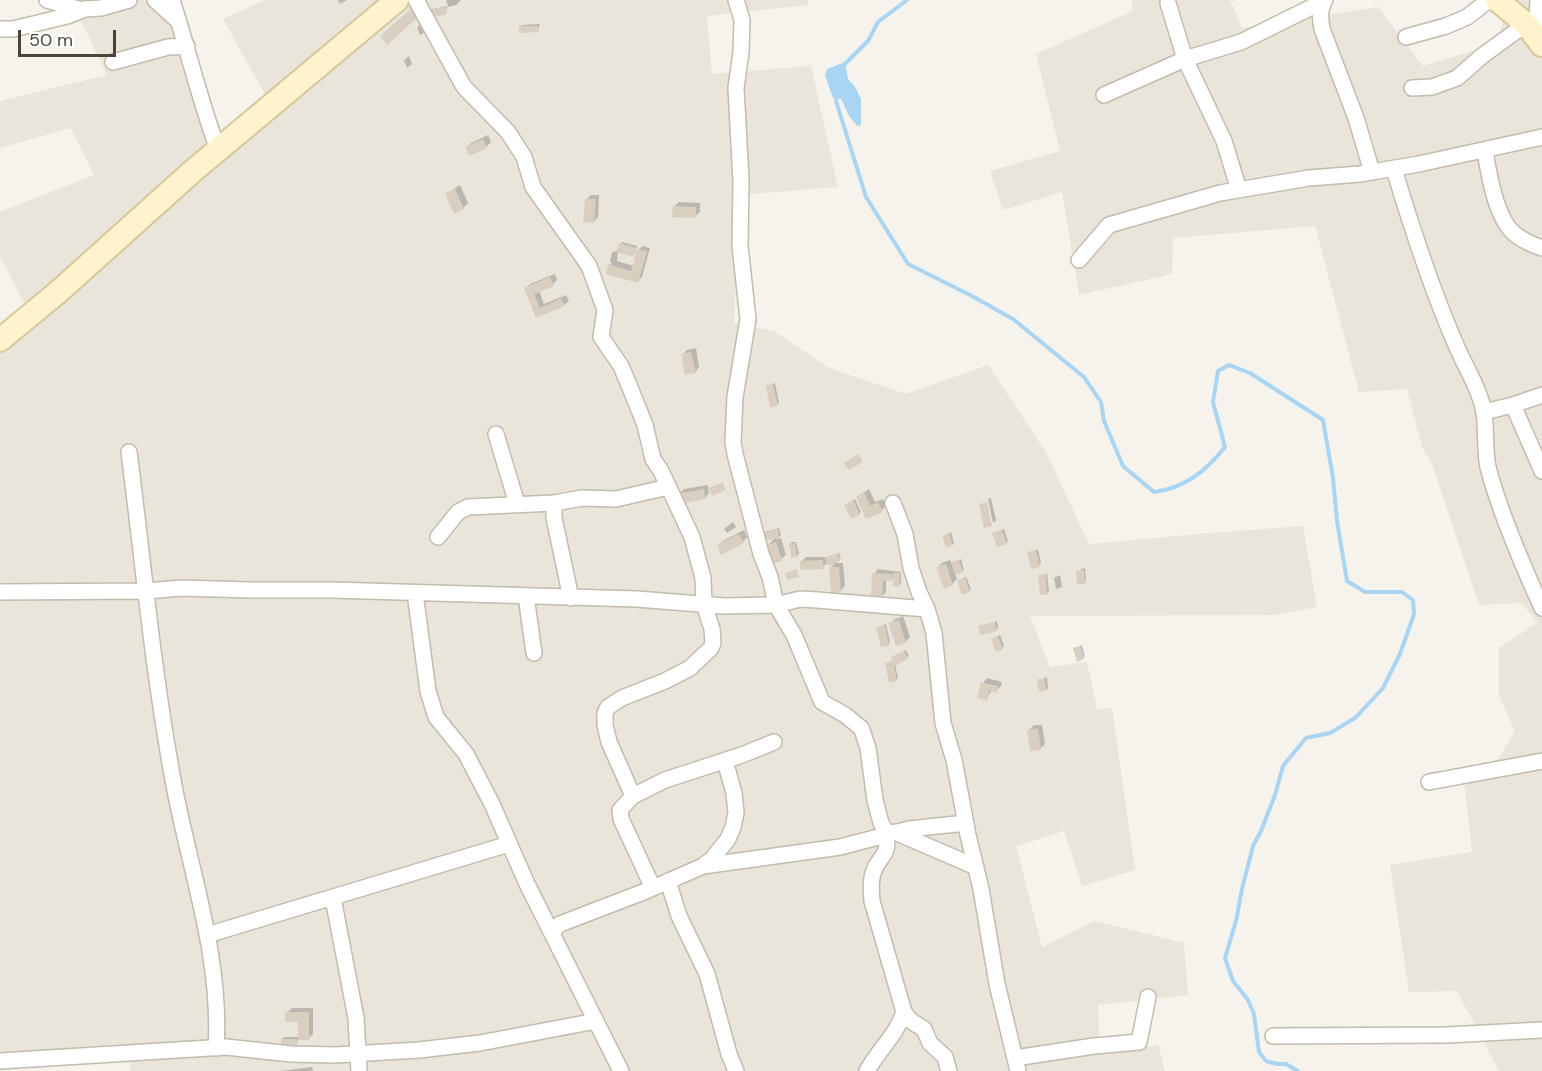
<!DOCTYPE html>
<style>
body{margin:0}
#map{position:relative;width:1542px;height:1071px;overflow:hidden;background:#f6f3ec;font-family:"DM Sans",sans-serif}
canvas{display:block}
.scale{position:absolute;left:18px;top:30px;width:98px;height:27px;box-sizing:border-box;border:3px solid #4b4439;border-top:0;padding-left:8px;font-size:18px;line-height:21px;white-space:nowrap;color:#4b4439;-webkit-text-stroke:4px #fff;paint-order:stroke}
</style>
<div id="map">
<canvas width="1542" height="1071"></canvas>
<div class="scale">50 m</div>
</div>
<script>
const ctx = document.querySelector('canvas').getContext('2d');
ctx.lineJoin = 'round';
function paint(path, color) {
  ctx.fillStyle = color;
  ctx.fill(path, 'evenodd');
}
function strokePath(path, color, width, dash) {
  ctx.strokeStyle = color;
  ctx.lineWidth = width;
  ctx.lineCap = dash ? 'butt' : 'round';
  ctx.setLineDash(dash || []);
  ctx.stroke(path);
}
paint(new Path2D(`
 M71,0H158L188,61L213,148L268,100L223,19L265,0H808V5L707,16L712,74L811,66L838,187L739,195L734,323L774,331L829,368L906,394L988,365L1047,454L1089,544L1198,534L1303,526L1317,607L1275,615L1030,616L1050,667L1087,662L1097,709L1112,708L1135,870L1082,886L1064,831L1016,846L1042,947L1095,921L1184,943L1188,995L1098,1005L1100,1054L1158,1045L1165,1071H131L128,1059L0,1066V327L25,305L0,256V212L94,175L71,128L0,148V101L107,75Z
 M1131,0H1230L1242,28L1378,7L1423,66L1495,44L1511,0H1542V1071H1499L1457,991L1409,992L1390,865L1472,852L1463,771L1496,763L1515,731L1499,695V648L1537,623L1522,603L1479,605L1432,464L1422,447L1407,389L1359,392L1315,226L1173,238L1172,274L1079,295L1062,192L1003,210L990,171L1060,151L1036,54L1133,11Z`), '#eae5da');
paint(new Path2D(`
 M845,62L848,79L854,85L861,99V125L857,126L849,116L841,99L833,98L825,75L827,69Z`), '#a9d4f2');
paint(new Path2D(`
 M338,0H347L340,4Z
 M446,0H461L456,5L447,7L446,14L432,9L448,6Z
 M422,24L425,32L420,35L417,27Z
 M540,24L538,31L520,27L522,25Z
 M409,56L412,64L407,68L404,60Z
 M488,135L491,142L486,147H467L471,143Z
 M460,185L468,203L463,208L446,194Z
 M591,195H599L598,217L594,221L586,200Z
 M679,202L700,203V212L695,216L674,207Z
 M622,242L637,246L635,253L643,246L650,248L642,277L638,281L610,265L612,263L610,262L612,252L618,251ZM638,250L634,266L617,261L618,251L633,255Z
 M555,274L557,280L553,284L539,290L544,304L566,295L569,301L564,305L537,317L525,289L530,284Z
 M696,348L699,367L695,372L683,355L687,350Z
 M775,383L779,403L777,405L767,386Z
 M708,485L709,493L705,498L679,494L684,489Z
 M869,489L875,502L883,499L886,506L882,510L867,517L857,497Z
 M991,498L996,520L993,523L988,499Z
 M855,499L861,512L859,514L848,503Z
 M733,522L736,527L727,533L724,529Z
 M779,528L781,535L776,540L781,538L786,555L781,559L768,545L776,537L765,532Z
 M1004,529L1008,541L1006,543L994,533Z
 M744,530L747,537L743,542L718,546L723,541Z
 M951,532L954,543L952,545L944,536Z
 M792,542H796L799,554L797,556L790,544Z
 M1038,549L1041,563L1039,565L1029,553Z
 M839,553L841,558L839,560L828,562L823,567L801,562L806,557H827Z
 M961,559L964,570L955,574L957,579L952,584L938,567L942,563L950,560L952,564Z
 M835,563H843L845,586L841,591L830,568Z
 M1085,568L1086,581L1084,582L1077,571Z
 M878,569L901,572V583L899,585L895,576L891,580L886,579V592L881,597L874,574Z
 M1047,573L1049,591L1047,593L1040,576Z
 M1060,575L1062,587L1056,589L1054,578Z
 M966,577L971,589L969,591L958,581Z
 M903,616L910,637L905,642L890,624L895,619Z
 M997,621L998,628L996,630L980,627Z
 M886,624L890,642L888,644L878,627Z
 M1000,635L1004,646L1002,648L993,639Z
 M1082,645L1085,656L1083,658L1074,649Z
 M906,650L909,656L895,664L898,678L896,680L887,663L894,660V656Z
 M1047,677L1048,688L1046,690L1039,680Z
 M987,678L1002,682L1001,686L996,691L992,690L986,699L983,683Z
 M1034,725H1042L1045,744L1040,749L1029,730Z
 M292,1008H313V1034L308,1039H298L296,1046L282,1039L284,1037H300V1020L287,1013Z
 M312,1067L313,1071H280Z`), '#0003');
strokePath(new Path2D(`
 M844,65L868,41L878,22L907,0
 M837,95L836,101L866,197L908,264L972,296L1013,319L1084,377L1101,402L1104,421L1123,466L1154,492C1185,488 1206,471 1225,447L1213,402L1218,371L1229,365L1250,373L1323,420L1333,478L1337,521L1347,581L1365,592H1402L1413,600L1414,614L1400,654L1383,688L1355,718L1330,733L1306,738L1283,766L1275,795L1261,831L1253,846L1242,889L1236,921L1225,958L1233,981L1248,1000L1254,1014L1259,1052L1266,1061L1277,1064H1286L1298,1071`), '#a9d4f2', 4);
paint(new Path2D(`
 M446,7V15L431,17L430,9Z
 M411,9L418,17L387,45L380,36Z
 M519,26H538L539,32L519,33Z
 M483,139L487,148L469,156L465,147Z
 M455,189L464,209L454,214L445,193Z
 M585,199H596L594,223L583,222Z
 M673,206L696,207V218L672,217Z
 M619,243L636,248L634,257L616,252Z
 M637,249L647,252L638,283L606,274L608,264L631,271Z
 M550,277L554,286L534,294L540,308L561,298L565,306L536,318L524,288Z
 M691,352L696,373L685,375L681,354Z
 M773,384L778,406L770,408L766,386Z
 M858,454L863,462L849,470L844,463Z
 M723,482L726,490L712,496L709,488Z
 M704,489L705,499L679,504L677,494Z
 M864,492L870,506L878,502L883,512L866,519L856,497Z
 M853,500L860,515L851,519L844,505Z
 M987,502L992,526L984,528L979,504Z
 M778,529L779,538L765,541L764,532Z
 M1002,530L1007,544L997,547L992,533Z
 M949,533L953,546L946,548L942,536Z
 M739,534L744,543L721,555L717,545Z
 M776,542L782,561L772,564L766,545Z
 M795,543L797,557L791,558L789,544Z
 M1036,550L1040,567L1031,569L1027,552Z
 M838,553L840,561L828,566L825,558Z
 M823,560V569L800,570V561Z
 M959,560L963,573L955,575L951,562Z
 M946,564L953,585L944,589L936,567Z
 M829,567H839L841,592L831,593Z
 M797,569L799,577L787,580L785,573Z
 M1076,570H1084L1085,584H1077Z
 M872,573L892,574V581H883L882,598H871Z
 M893,573H900L899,587L893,586Z
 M1046,574L1047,595H1040L1038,575Z
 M965,578L970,592L962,595L957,581Z
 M899,620L906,643L896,646L888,623Z
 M995,622L997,631L980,635L978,626Z
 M885,625L889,646L881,647L876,627Z
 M998,636L1003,650L996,652L991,639Z
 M1080,646L1084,659L1077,662L1073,648Z
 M904,651L908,659L894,666L897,681L889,683L885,663L893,661L891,657Z
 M1037,679H1045L1046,691L1039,692Z
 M981,682L998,686L997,693L989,691L987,701L977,698Z
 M1038,728L1041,750L1030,751L1027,730Z
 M285,1012H309V1040H298V1022H285Z
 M281,1039H297L296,1048H281Z`), '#d8cfc1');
const street = new Path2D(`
 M47,0L82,10
 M155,0L177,20
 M172,0C188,50 200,101 218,150
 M416,0L464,87L508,132L524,157L533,187L589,266L605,310L601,337L621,366L629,385L645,425L653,459L661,471L692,537L703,578L704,604L712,629L713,643L711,648L690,668L665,681L622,698L608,707L605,713V725L609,742L633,796
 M736,0L742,20L741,52L736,88L741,180L740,246L748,319L735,397L733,442L735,454L761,554L770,577L776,605L794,635L822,702L845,715L861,728L863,733L868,748L875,800L881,823L888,834
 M1325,0C1319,9 1320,19 1322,29L1356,118L1372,172
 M1168,3L1185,59L1224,141L1239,190
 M0,29H13L67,16L85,9L101,8L129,0
 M1406,37L1446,26L1467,17L1489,0
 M1536,37L1538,0
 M113,62L168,47L187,46
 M1412,88L1432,87L1457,78L1482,56L1526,24
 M1104,95L1185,59L1241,42L1324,1
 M1485,151C1489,175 1496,220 1516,235C1524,241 1533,245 1542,248
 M1394,169C1412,229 1431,288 1456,345C1463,362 1473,378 1479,395C1489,418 1483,443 1488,467C1499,511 1523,566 1542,608
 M1079,260L1109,225L1220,193L1309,178L1360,174L1419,164L1542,137
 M1513,405L1542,471
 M1484,412L1513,405L1542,395
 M496,434L517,504
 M129,452C143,561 153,672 173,780C189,869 222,956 216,1048
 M554,503V518L571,598
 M893,503L905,534L911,568L919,592L927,609L934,633L943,723L954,760L968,835L981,889L997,984L1018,1071
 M438,537L458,512L468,507L554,503L582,498L616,499L668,487
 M0,592L146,591L182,588L249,590H332L637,599L724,606L776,605L800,599L817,600L927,609
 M415,593L428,691L436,717L466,754L492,804L527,884L621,1071
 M526,596L534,653
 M1429,782L1542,761
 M895,832L976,867
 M885,834C890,851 884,853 876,866C870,877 871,889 872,901L904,1012L911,1021L924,1029L930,1043L945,1057L949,1071
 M703,866L840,847L909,829L966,823
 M668,881L679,916L707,974L729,1054L736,1071
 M653,888L621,819L620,810L633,796L665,780L742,755L774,742
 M333,898L356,1018L359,1071
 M552,932L560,924L646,891L703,866L712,859L728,839L733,827L736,813L734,793L725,761
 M207,935L509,844
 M1273,1036L1447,1035L1542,1030
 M1015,1058L1094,1046L1139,1042L1148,997
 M0,1061L226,1047L291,1054L335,1055L419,1050L480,1043L596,1021
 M867,1071C879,1049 896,1036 904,1012`);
const secondary = new Path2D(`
 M1497,0L1526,24L1542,45
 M0,340L57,293L194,170L397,0`);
strokePath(street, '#c2bbae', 18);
strokePath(secondary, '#d6c79b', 26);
strokePath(street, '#fff', 15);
strokePath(secondary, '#fff3cd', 22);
</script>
